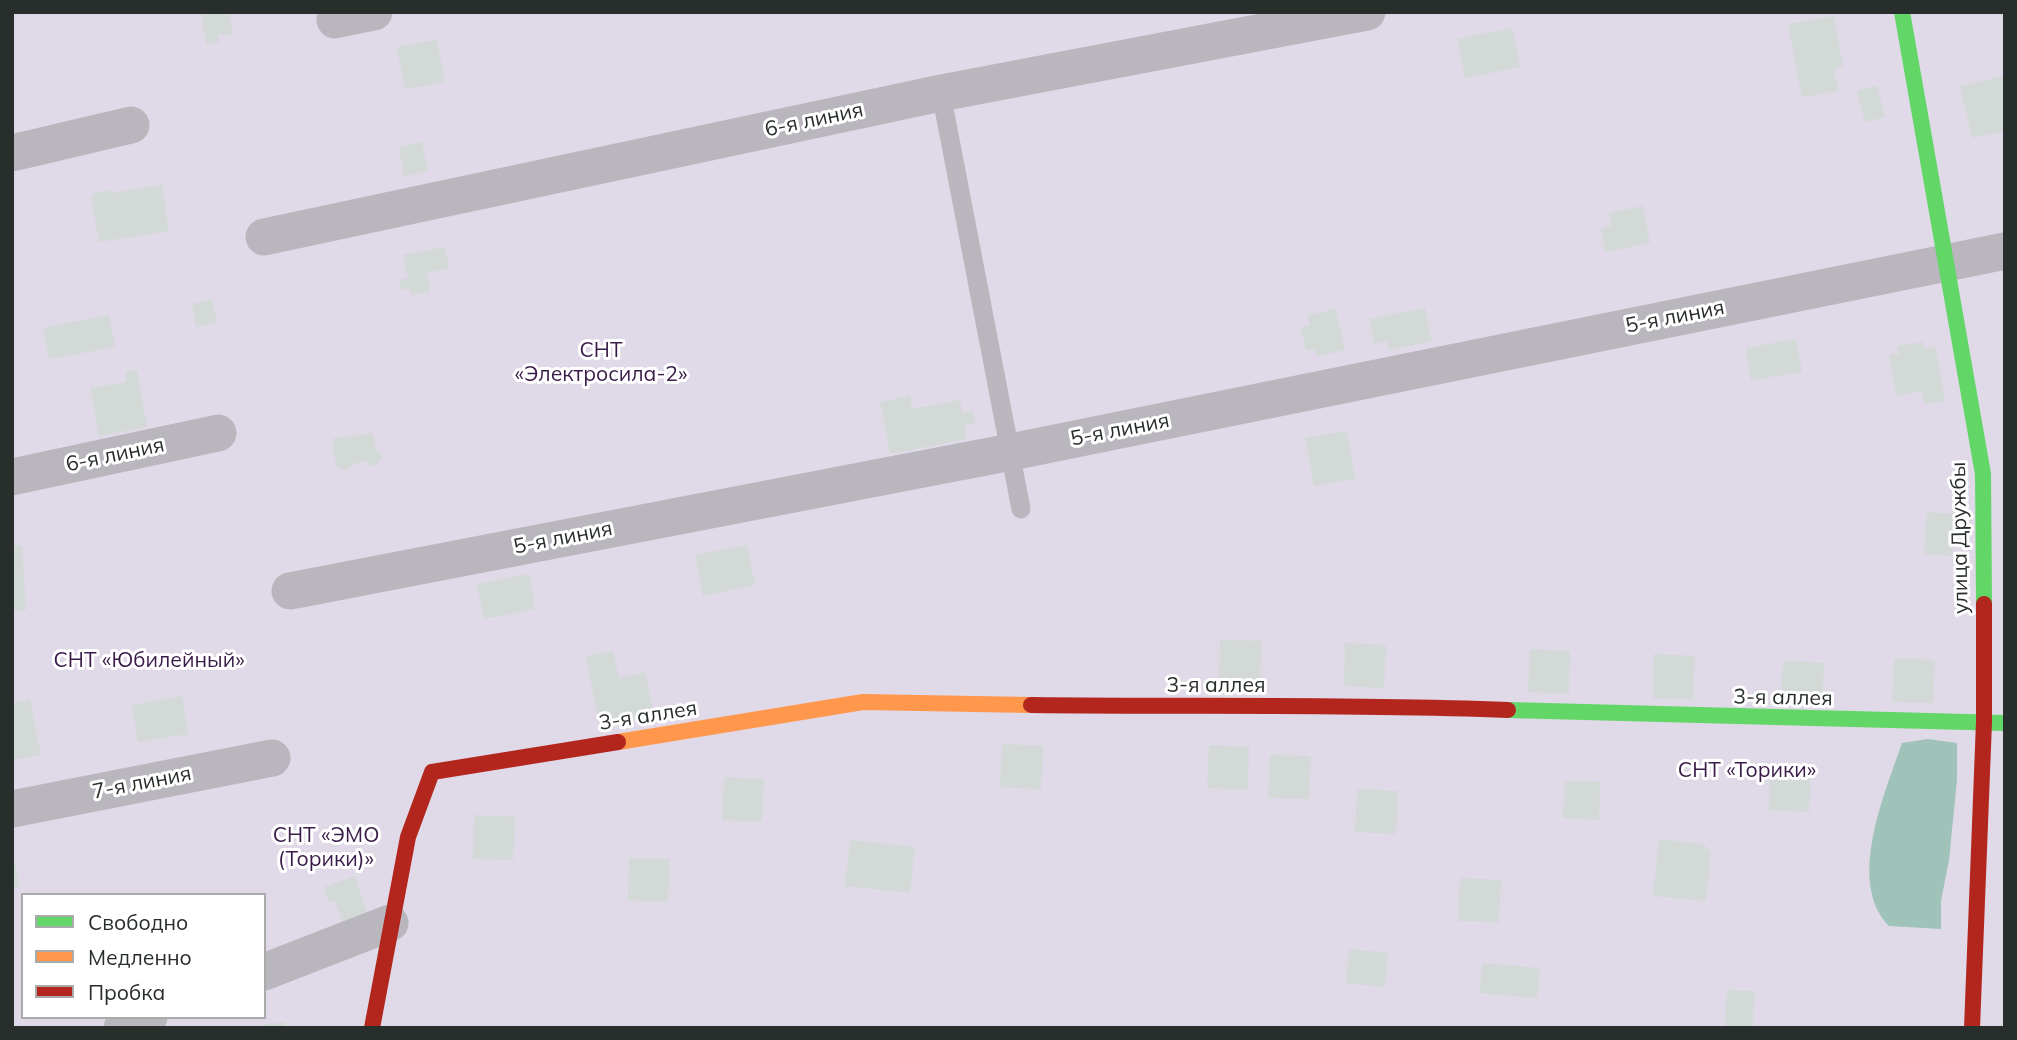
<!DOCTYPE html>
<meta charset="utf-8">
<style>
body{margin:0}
#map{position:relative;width:2017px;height:1040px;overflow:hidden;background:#eef6f4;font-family:Mulish,sans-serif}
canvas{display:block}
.frame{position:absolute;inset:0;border:14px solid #282e2c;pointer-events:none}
.legend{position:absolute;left:21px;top:893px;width:245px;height:126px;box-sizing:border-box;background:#fff;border:2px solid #a9abab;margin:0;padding:9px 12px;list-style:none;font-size:21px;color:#282e2c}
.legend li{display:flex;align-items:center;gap:14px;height:35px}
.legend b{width:35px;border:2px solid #a9abab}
</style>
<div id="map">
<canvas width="2017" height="1040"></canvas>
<div class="frame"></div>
<ul class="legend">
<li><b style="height:9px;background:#63d668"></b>Свободно</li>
<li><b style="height:9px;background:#ff974d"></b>Медленно</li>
<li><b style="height:9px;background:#b3261e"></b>Пробка</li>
</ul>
</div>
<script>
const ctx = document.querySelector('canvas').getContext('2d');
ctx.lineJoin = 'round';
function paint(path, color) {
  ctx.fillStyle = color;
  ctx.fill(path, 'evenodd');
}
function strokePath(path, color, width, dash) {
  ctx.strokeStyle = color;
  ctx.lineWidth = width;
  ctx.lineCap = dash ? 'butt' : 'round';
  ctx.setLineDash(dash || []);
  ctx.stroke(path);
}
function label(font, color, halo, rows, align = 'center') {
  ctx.font = font + ' Mulish,sans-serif';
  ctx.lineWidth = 6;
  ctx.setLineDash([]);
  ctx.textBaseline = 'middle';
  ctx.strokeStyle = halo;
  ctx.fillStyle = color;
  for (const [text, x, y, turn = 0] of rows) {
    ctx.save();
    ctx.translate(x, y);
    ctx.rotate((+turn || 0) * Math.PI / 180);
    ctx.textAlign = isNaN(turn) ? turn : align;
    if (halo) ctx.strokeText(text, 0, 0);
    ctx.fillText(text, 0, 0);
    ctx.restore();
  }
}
paint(new Path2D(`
 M12,12H2005V1028H12ZM23,895H264V1017H23Z`), '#e0d9e8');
paint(new Path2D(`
 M1928,739L1957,743V780L1949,860L1941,901V929L1889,926C1846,882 1885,793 1902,743Z`), '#9fc3b8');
paint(new Path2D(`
 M201,12H230L232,34L218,35L219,43L206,44Z
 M1834,16L1843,67L1834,69L1838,91L1802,97L1788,24Z
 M1512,28L1520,67L1465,78L1457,39Z
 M437,40L445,82L405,89L397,47Z
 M2005,76V131L1972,138L1960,86Z
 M1877,85L1885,117L1865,122L1857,91Z
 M422,142L428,171L404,176L399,147Z
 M162,185L169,231L99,242L91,197L94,193L108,190L112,193Z
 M1643,206L1650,243L1605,252L1601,228L1611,226L1609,213Z
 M445,247L449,268L427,273L430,292L411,295L410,288L401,290L399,280L408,278L403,255Z
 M212,300L217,322L196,327L192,304Z
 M1425,308L1432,341L1389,350L1388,341L1374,344L1369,319Z
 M1336,309L1345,350L1317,356L1315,349L1306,350L1301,327L1310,325L1308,315Z
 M109,315L115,347L49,359L43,328Z
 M1796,339L1802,372L1751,380L1746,348Z
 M1924,342L1925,349L1936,347L1945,401L1925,404L1922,391L1896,396L1889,355L1899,354L1897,346Z
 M137,370L147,427L99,436L90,388L126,382L125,372Z
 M910,396L912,409L960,400L962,413L973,411L975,424L964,426L967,439L890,454L880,402Z
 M1347,431L1355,479L1314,486L1305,438Z
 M373,433L376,451H380L382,458L376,465L369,466L368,461L352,464L349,469L343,470L336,466L332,439Z
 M1927,512L1955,514L1952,556L1924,554Z
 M22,545L26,610L12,611V546Z
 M747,545L755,585L703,596L695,555Z
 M529,574L535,609L484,619L477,584Z
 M1220,640L1261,641L1260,685L1219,683Z
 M1345,643L1386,645L1384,688L1344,686Z
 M1530,649L1570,651L1569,694L1528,692Z
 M613,651L619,678L645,672L654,713L599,724L586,656Z
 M1654,654L1695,656L1693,699L1653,698Z
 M1894,658L1935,660L1933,703L1892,702Z
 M1783,661L1824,663L1822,706L1781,704Z
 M182,696L188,734L138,742L132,705Z
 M30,700L41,755L12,760V703Z
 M1002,744L1043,746L1041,789L1000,787Z
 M1209,745L1249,747L1248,790L1207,788Z
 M1270,755L1311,756L1309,799L1268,798Z
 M1770,766L1811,768L1809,812L1769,810Z
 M724,777L764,779L762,822L722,820Z
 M1565,781L1600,782L1599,820L1563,818Z
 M1357,789L1398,791L1396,834L1355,832Z
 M474,815L515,817L513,860L473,859Z
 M1659,839L1703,844L1711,852L1706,901L1653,896Z
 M850,840L915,847L910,893L845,886Z
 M13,854L20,887L12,888V855Z
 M629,858L670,859L668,902L628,900Z
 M355,876L369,919L344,927L335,901L329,902L324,887Z
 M1460,878L1501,880L1499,922L1458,921Z
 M1349,949L1388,953L1385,987L1346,983Z
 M1482,963L1540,968L1537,998L1480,993Z
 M1727,990L1754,991L1753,1028H1725Z
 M285,1022V1028H254V1026Z`), '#d2d9d7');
strokePath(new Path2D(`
 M941,93L1021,509`), '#b9b6be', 19);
strokePath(new Path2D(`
 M335,20L374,12
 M12,153L131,125
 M264,237L941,93L1367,12
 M12,477L218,433
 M290,591L1011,452L2005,251
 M12,809L272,758
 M264,972L390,923
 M122,1028L149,1017`), '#b9b6be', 37);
strokePath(new Path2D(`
 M1902,12L1983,474L1984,604
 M1508,710L2005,723`), '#63d668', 16);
strokePath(new Path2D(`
 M618,742L863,702L1031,705`), '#ff974d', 16);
strokePath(new Path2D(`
 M1031,705C1190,707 1349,704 1508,710
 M372,1028L408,837L432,772L618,742
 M1972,1028L1984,722V604`), '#b3261e', 16);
label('21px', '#282e2c', '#fff', [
 ["6-я линия",814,120,-12],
 ["5-я линия",1675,317,-11],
 ["5-я линия",1120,430,-11],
 ["6-я линия",115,455,-12],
 ["5-я линия",563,538,-11],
 ["улица Дружбы",1960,538,-91],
 ["3-я аллея",1216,686],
 ["3-я аллея",1783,698,1],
 ["3-я аллея",648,716,-9],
 ["7-я линия",142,783,-11]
]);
label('21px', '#3a1c49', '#fff', [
 ["СНТ",601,351],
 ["«Электросила-2»",601,375],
 ["СНТ «Юбилейный»",149,661],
 ["СНТ «Торики»",1747,771],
 ["СНТ «ЭМО",326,836],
 ["(Торики)»",326,860]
]);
</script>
